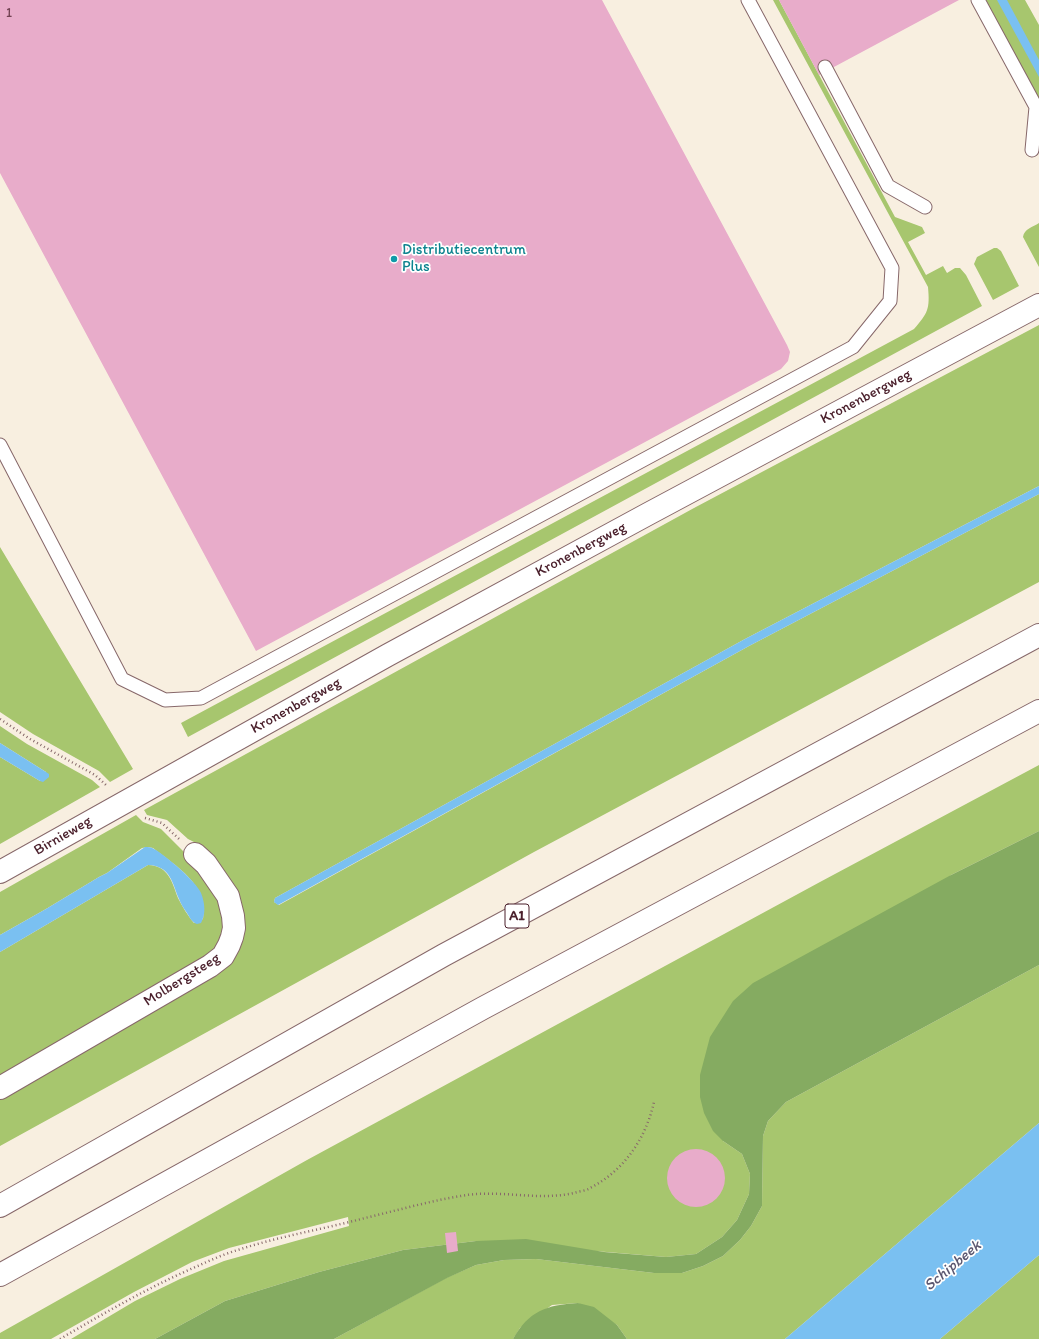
<!DOCTYPE html>
<style>
body{margin:0}
canvas{display:block;background:#f8efe0}
</style>
<canvas width="1039" height="1339"></canvas>
<script>
const ctx = document.querySelector('canvas').getContext('2d');
ctx.lineJoin = 'round';
function paint(path, color) {
  ctx.fillStyle = color;
  ctx.fill(path, 'evenodd');
}
function strokePath(path, color, width, dash) {
  ctx.strokeStyle = color;
  ctx.lineWidth = width;
  ctx.lineCap = dash ? 'butt' : 'round';
  ctx.setLineDash(dash || []);
  ctx.stroke(path);
}
function label(font, color, halo, rows, align = 'center') {
  ctx.font = font + ' Itim,sans-serif';
  ctx.lineWidth = 3.5;
  ctx.setLineDash([]);
  ctx.textBaseline = 'middle';
  ctx.strokeStyle = halo;
  ctx.fillStyle = color;
  for (const [text, x, y, turn = 0] of rows) {
    ctx.save();
    ctx.translate(x, y);
    ctx.rotate((+turn || 0) * Math.PI / 180);
    ctx.textAlign = isNaN(turn) ? turn : align;
    if (halo) ctx.strokeText(text, 0, 0);
    ctx.fillText(text, 0, 0);
    ctx.restore();
  }
}
paint(new Path2D(`
 M773,0H779L895,217L922,227L925,233L908,242L926,275L943,266L947,273L955,268H960L966,275L982,306L188,737L181,723L914,329C928,313 930,309 928,287Z
 M986,0H1025L1039,25V99Z
 M1039,223V267L1023,237C1024,229 1033,227 1039,223Z
 M994,248H997L1001,251L1019,286L993,300L974,264L977,257Z
 M1039,325V486L745,639L275,898L274,902L279,905L749,646L1039,494V582L534,852L0,1146V1097L239,938L194,844V842L188,839L167,820L147,815L144,810L694,508Z
 M0,547L133,769L110,782L99,771L33,734L0,712Z
 M0,726L27,744L92,780L100,787L0,844V757L40,781L46,772L0,743Z
 M1039,765V831L951,875L723,1141L742,1154L750,1174L749,1194L737,1220L722,1237L696,1254L666,1257L476,1241L403,1250L319,1272L225,1301L155,1339H71L135,1301L180,1279L224,1261L349,1226L348,1217L229,1248L192,1262L134,1292L51,1339H0V1333L307,1160L820,882Z
 M136,815L143,822L161,829L184,852H186L207,875L227,920L218,950L0,1082V952L148,865C169,866 172,882 178,898C182,906 188,916 194,923L203,919C209,885 176,866 153,848L148,847L142,848L107,873L99,877L46,909L0,935V892Z
 M1039,965V1123L785,1339H627L617,1325L578,1303L552,1305L520,1328L513,1339H334L446,1278L476,1265L504,1260L536,1259L654,1273H682L703,1266L723,1256L740,1240L751,1226L762,1206L763,1136L768,1121L786,1102Z
 M1039,1255V1339H940Z`), '#a7c66e');
paint(new Path2D(`
 M1039,831V965L786,1102L768,1121L763,1136L762,1206L751,1226L740,1240L723,1256L703,1266L682,1273H654L536,1259L504,1260L476,1265L447,1278L334,1339H155L225,1301L319,1272L403,1250L476,1241L526,1239L604,1252L666,1257L696,1254L722,1237L737,1220L749,1194L750,1174L742,1154L723,1141L713,1131L704,1113L700,1097V1075L710,1037L733,1001L753,983L951,875Z
 M578,1303L594,1307L617,1325L627,1339H513C529,1311 546,1305 578,1303Z`), '#85ab61');
paint(new Path2D(`
 M997,0H1007L1039,60V77Z
 M1039,486V494L749,646L278,905L274,902L275,898L745,639Z
 M0,743L46,772L49,774V777L43,782L40,781L0,757Z
 M145,847C148,847 151,847 154,849C165,855 196,881 201,893C205,903 206,914 201,923L197,924C192,922 190,918 187,913C184,909 181,904 179,899C172,883 171,866 148,865L0,952V935L46,909L99,877L107,873Z
 M1039,1123V1255L940,1339H785Z`), '#7ac0f1');
paint(new Path2D(`
 M0,0H602L787,345L790,352L788,361L781,369L256,651L0,173Z
 M779,0H959L819,75Z
 M667 1178a29 29 0 1 1 58 0a29 29 0 1 1-58 0Z
 M456,1232L458,1251L447,1253L445,1233Z`), '#e8acca');
const lane = new Path2D(`
 M978,0L1036,107L1032,150
 M825,67L888,186L925,207
 M0,445L122,679L165,700L201,698L853,347L890,301L892,268L748,0`);
const street = new Path2D(`
 M0,872L388,655L648,514L1039,305
 M0,1088L210,966L223,956L229,945L232,937L234,928L233,916L228,896L206,864L195,854`);
const highway = new Path2D(`
 M0,1206L444,955L1039,635
 M0,1275L483,1008L1039,711`);
strokePath(lane, '#87686a', 15);
strokePath(street, '#87686a', 24);
strokePath(highway, '#87686a', 24);
strokePath(new Path2D(`
 M0,719L30,739L95,775L106,785
 M145,818L162,823L179,839
 M60,1339C106,1312 151,1286 200,1265C213,1259 227,1253 241,1249C281,1236 324,1229 365,1218C399,1210 433,1200 467,1195C503,1190 538,1201 574,1193C579,1191 586,1191 590,1188C624,1171 646,1138 654,1102`), '#87686a', 2.5, [1, 3]);
strokePath(lane, '#fff', 13);
strokePath(street, '#fff', 22);
strokePath(highway, '#fff', 22);
for (const [x, y, r, color] of [
 [394,259,4,"#0f9aa8"]
]) {
  const dot = new Path2D();
  dot.arc(x, y, r, 0, 2 * Math.PI);
  ctx.fillStyle = color;
  ctx.fill(dot);
  strokePath(dot, '#fff', 1.5);
}
label('13px', '#724253', null, [
 ["1",9,14]
]);
for (const [x, y, w] of [
 [517,916,24]
]) {
  const box = new Path2D();
  box.roundRect(x - w / 2, y - 12, w, 24, 3);
  ctx.fillStyle = '#fff';
  ctx.fill(box);
  strokePath(box, '#4a1f2b', 1);
}
label('bold 14px', '#4a1f2b', null, [
 ["A1",517,916]
]);
label('15px', '#0d838f', '#fff', [
 ["Distributiecentrum",402,250],
 ["Plus",402,267]
], 'left');
label('15px', '#4a1f2b', '#fff', [
 ["Kronenbergweg",866,397,-28],
 ["Kronenbergweg",581,550,-28],
 ["Kronenbergweg",296,706,-29],
 ["Birnieweg",63,836,-30],
 ["Molbergsteeg",182,980,-32]
]);
label('italic 16px', '#5b5770', '#fff', [
 ["Schipbeek",953,1266,-40]
]);
</script>
